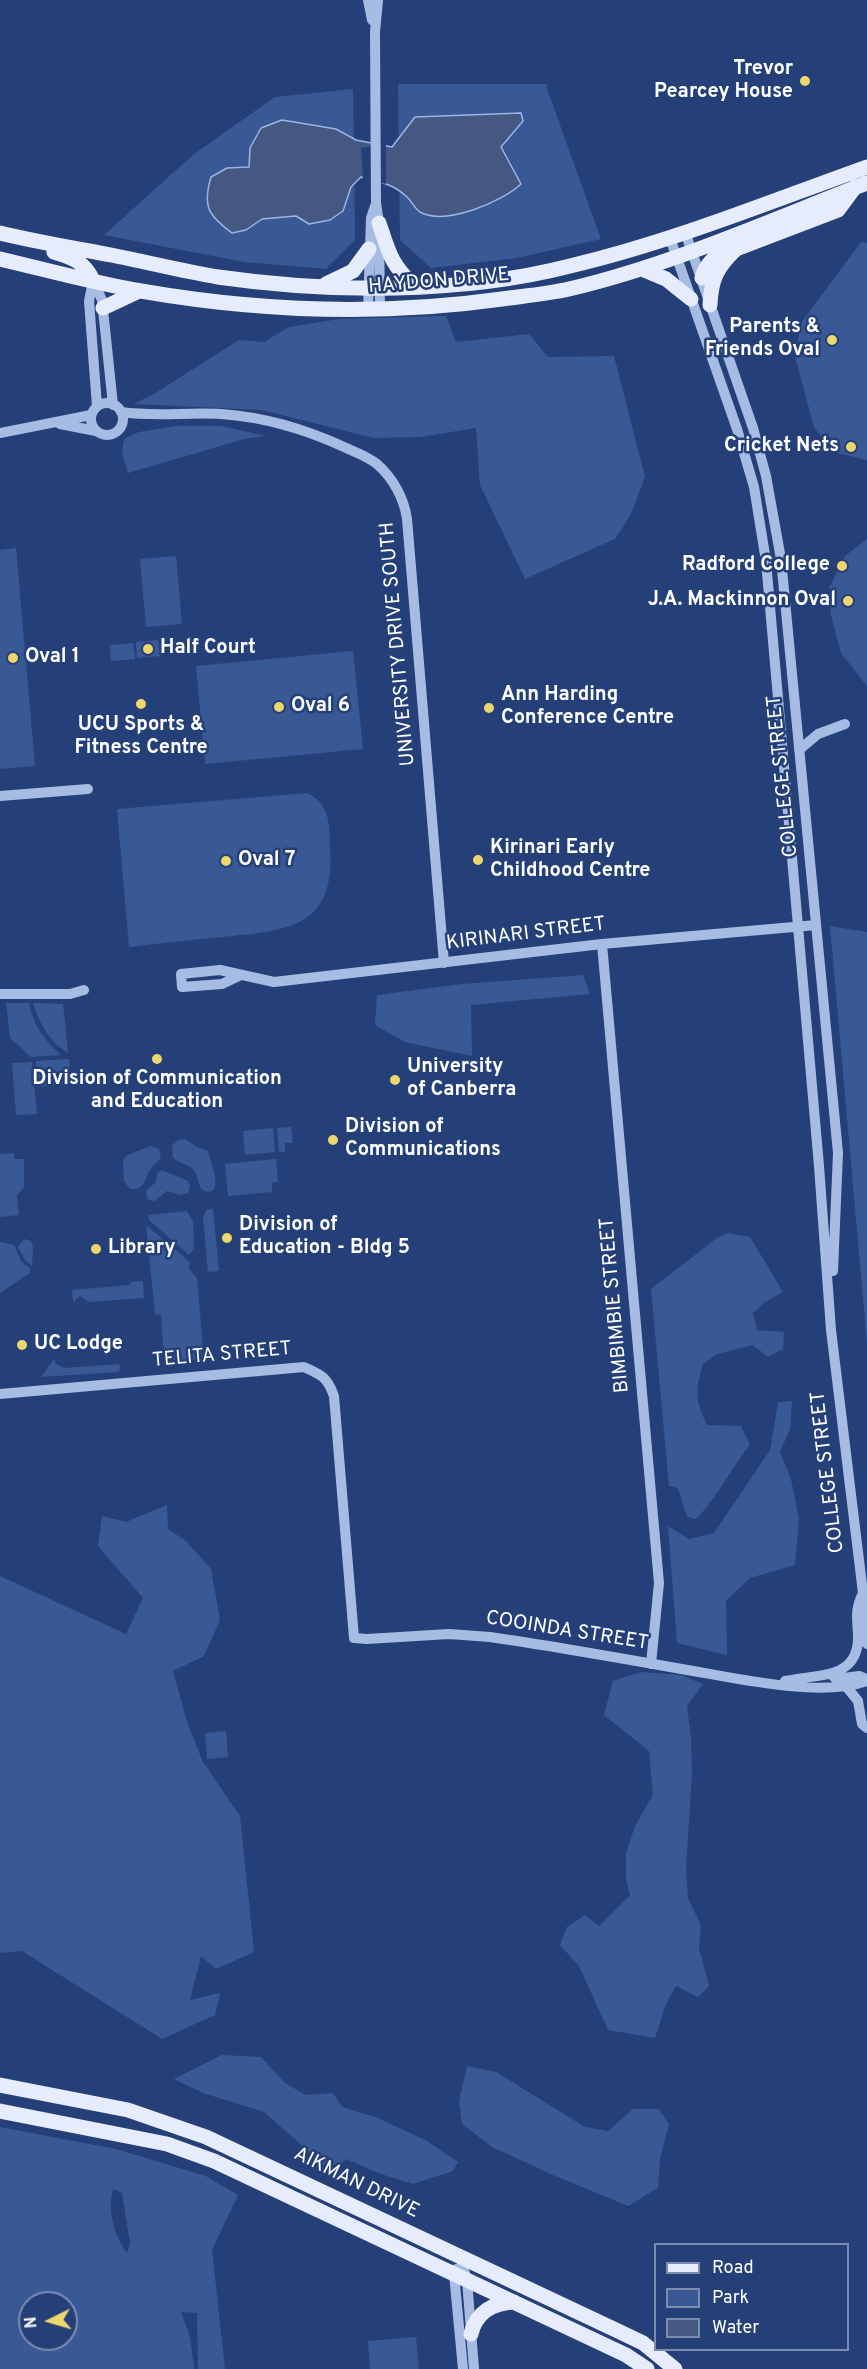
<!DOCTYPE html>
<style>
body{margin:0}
#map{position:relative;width:867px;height:2369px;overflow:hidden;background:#254079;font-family:Overpass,sans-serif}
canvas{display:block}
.legend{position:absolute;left:654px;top:2243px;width:195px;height:108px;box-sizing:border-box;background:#254079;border:2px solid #7c8caf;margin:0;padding:8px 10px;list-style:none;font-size:18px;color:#fff}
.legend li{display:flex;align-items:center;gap:12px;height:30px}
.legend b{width:30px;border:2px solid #7c8caf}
.north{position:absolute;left:18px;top:2291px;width:60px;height:60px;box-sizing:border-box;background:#254079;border:2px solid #7c8caf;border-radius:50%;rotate:265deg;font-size:16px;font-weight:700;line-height:24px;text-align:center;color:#fff}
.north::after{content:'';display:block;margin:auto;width:21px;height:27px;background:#edd66c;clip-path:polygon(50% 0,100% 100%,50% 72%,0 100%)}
</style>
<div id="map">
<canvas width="867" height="2369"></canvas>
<ul class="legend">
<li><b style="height:8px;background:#e6ecfc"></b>Road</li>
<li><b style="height:16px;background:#385896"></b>Park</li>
<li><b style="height:16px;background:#445882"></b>Water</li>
</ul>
<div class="north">N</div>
</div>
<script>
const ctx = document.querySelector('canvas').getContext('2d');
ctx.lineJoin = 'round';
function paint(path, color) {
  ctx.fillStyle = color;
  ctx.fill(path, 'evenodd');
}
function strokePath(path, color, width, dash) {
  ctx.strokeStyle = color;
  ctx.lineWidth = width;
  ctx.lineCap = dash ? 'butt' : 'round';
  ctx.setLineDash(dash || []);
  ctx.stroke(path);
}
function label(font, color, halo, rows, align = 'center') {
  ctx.font = font + ' Overpass,sans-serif';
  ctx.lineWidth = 5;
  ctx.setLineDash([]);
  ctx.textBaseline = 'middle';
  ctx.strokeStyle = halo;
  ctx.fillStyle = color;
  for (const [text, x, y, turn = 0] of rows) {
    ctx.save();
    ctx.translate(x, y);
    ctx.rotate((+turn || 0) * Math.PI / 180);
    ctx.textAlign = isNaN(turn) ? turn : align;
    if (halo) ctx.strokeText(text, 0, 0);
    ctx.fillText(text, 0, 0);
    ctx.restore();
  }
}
paint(new Path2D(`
 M398,84H548L546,86L601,239L517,258L431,268L400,240Z
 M353,89L355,240L326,269L244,262L104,235L194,154L275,97Z
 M861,242L867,243V460L833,452L814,427L795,357L801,323Z
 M446,316L456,342L529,334L548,357L614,356L645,477L631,514L615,539L525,579L480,485L476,428L420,437L373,438L262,410L134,404L157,392L239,340L264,342L289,327L339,319Z
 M175,426H221L266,436L244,439L128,473L122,453L124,439L139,432Z
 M867,539V686L841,653L831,615L829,588L845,556Z
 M16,548L35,766L0,769V550Z
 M176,556L182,624L146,627L140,559Z
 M158,640L160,656L137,658L136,642Z
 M133,643L135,659L111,661L110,645Z
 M353,651L363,749L205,764L196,666Z
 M307,793C331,805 329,824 330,848C336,929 285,931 221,937C191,940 160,943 129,947L117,809Z
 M830,926L867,932V1343Z
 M583,975L590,994L471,1005L472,1056L405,1042L375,1025L377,995L462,984Z
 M6,1003H29C33,1024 45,1042 61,1055L31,1057L10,1038Z
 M33,1003L63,1004L68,1053C49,1041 40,1025 33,1003Z
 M69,1059L71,1084L38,1087L36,1061Z
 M32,1062L37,1114L16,1115L12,1063Z
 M291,1127L293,1143H285V1152H279L277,1128Z
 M273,1128L275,1152L245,1155L243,1131Z
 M185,1139L197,1147L208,1151C210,1160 221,1186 212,1191C209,1192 206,1192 203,1190C197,1186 199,1175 193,1169C188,1164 179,1163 173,1158L172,1146L178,1140Z
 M150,1146L159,1149L161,1158C157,1163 153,1165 150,1170C144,1180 144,1191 130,1189L124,1181L123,1161L126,1156Z
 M14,1153V1159H24V1187L17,1196L19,1215L0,1217V1154Z
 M276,1159L278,1182L272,1183V1192L228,1196L225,1164Z
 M162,1170L188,1181L190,1186L188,1193L181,1195L167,1191L155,1201L147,1199L146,1191L156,1182L157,1173Z
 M213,1209L219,1271L208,1272L203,1218L206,1210Z
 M187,1211L193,1222L194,1248L189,1255L149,1220L148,1215Z
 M146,1225L190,1262L189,1269L197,1278L204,1359L170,1362L163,1345L161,1315L155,1314Z
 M728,1233L750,1237L783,1292L765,1302L753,1313L757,1330L784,1332L783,1349L768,1357L753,1345L717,1354L703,1364C695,1392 695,1399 707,1425L741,1426L750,1445C730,1469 718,1497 696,1519L688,1517C682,1508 683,1497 677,1488L669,1486L651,1289L717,1238Z
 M24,1239L31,1241L33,1247L32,1266L25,1260L18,1247Z
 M0,1242L14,1245L21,1261L30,1268V1273L0,1293Z
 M143,1281L144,1298L88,1302L80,1296L73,1302L72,1290L130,1285V1282Z
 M54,1359L56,1364L64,1368L119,1364L120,1369L118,1372L41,1377Z
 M792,1401L790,1429L780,1452L791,1479L799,1519L795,1565L750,1578L726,1601L727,1655L677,1643L668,1526L689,1539L714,1533L770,1450L778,1402Z
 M167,1505L168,1529L186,1541L211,1569L220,1620L204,1656L173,1671L187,1722L203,1762L240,1816L254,1952L216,1969L201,1956L190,2000L220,1993L215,2015L162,2039L22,1951L0,1953V1576L126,1634L143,1598L98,1546L102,1516L126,1522Z
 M641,1672L681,1675L703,1684L687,1706L691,1737L692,1772L686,1869L688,1898L701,1925L699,1948L709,1986L698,1997L676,1986L666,2004L655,2038L608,2030L579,1966L560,1945L567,1927L585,1915L599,1926L630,1895L626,1879V1853L635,1826L653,1795L649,1751L604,1715L613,1681Z
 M226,1731L228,1757L207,1759L205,1733Z
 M222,2055L261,2057L285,2083L306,2095L333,2093L342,2107L378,2118L427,2141L458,2162L453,2171L413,2184L378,2173L346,2159L332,2172L264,2112L203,2093L174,2079Z
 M467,2066L496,2072L585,2127L608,2131L633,2109H659L669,2124L660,2159L658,2188L628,2206L553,2175L492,2147L462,2124L459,2101Z
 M0,2127L116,2149L206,2176L238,2195L212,2250L225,2369H198L197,2313L181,2312L190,2336L194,2369H0ZM113,2189L122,2193L130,2243L127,2253C114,2236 107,2210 113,2189ZM30,2303H66V2339H30Z
 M416,2337L419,2369H370L368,2341Z`), '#385896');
const water = new Path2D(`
 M521,113L523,121L501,147L521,184C502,202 445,226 420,212C415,209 412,202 408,198C394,184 380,182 361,177L351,187L343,211L330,220L309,224L296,216L262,219L246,230L232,233C209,216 202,207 211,177L227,168L249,167L250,148L261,128L282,120L336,129L356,140L392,147L415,117Z`);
paint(water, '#445882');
strokePath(water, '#9bb5e4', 1.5);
paint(new Path2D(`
 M386,143V184L363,180L361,148Z`), '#254079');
strokePath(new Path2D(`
 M368,0L372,20
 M378,0L375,32L376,203L379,223L380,310
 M685,232L753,428L766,476L781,559L838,1153L833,1271
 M670,238L737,429L754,487L766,561L819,1166L831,1330L863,1593L867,1644
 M93,280L102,300L113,405
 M93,281L89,301L97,406
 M368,310L371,218L375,206
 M91 419a16 16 0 1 1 32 0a16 16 0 1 1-32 0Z
 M121,412C154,417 187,412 221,414C264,417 305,429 344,447C355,452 367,456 377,464C393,478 404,498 407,519L444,963
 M60,424L96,431
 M0,433L91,415
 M799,750L818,734L845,724
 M0,796L88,789
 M602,944L659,1583L651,1664
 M241,975L222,984L182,987L181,974L220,970L274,982L602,944L816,925
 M0,994H70L84,990
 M0,1394L304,1367C322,1375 327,1377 334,1396L354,1638L367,1639L449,1634L490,1637C552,1646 614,1657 676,1668C727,1676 819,1699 867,1681
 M833,1676L836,1679L859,1676L867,1679
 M785,1681C818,1674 860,1680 858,1634C857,1617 855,1609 863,1593
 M845,1685L858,1701L862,1724L867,1728
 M460,2257L467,2280L474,2369
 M456,2269L454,2274L463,2369`), '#a7bce3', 10);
strokePath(new Path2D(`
 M379,223C389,253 391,264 414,286
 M0,233C37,242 74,248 111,255C147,262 182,271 218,277C329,293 461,294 570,266C672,242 769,202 867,167
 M54,252C74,258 84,262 93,280
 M0,259C47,270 94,283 141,291C262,312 380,316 502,299C524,296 547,294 569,289C671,265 769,221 867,183
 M642,269L666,279L691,299
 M702,278C706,263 715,257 727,248
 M326,284L353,271L369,249
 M710,305C711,279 717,267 736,249L838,210L855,187
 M103,308L139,291
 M0,2085L128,2110L206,2137L618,2331L643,2343L675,2369
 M0,2111L167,2144L214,2161L626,2355L647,2369
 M471,2334C476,2312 493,2303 514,2302`), '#e6ecfc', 15);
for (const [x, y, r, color] of [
 [805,81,6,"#edd66c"],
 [832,340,6,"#edd66c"],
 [851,447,6,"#edd66c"],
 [842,566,6,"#edd66c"],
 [848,601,6,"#edd66c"],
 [148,649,6,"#edd66c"],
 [13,658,6,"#edd66c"],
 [141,704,6,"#edd66c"],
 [279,707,6,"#edd66c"],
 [489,708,6,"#edd66c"],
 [478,860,6,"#edd66c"],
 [226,861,6,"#edd66c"],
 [157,1059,6,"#edd66c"],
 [395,1080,6,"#edd66c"],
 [333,1140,6,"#edd66c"],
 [227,1238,6,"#edd66c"],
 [96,1249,6,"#edd66c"],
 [22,1345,6,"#edd66c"]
]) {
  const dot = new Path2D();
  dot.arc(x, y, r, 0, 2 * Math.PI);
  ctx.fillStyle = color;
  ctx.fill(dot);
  strokePath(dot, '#254079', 2);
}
label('bold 20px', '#fff', '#254079', [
 ["Trevor",793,70,"right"],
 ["Pearcey House",793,93,"right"],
 ["Parents &",820,328,"right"],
 ["Friends Oval",820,351,"right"],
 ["Cricket Nets",839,447,"right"],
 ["Radford College",830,566,"right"],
 ["J.A. Mackinnon Oval",836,601,"right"],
 ["Half Court",160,649],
 ["Oval 1",25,658],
 ["Ann Harding",501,696],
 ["Conference Centre",501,719],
 ["Oval 6",291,707],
 ["UCU Sports &",141,726,"center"],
 ["Fitness Centre",141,749,"center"],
 ["Kirinari Early",490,849],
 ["Childhood Centre",490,872],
 ["Oval 7",238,861],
 ["University",407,1068],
 ["of Canberra",407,1091],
 ["Division of Communication",157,1080,"center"],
 ["and Education",157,1103,"center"],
 ["Division of",345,1128],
 ["Communications",345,1151],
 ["Division of",239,1226],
 ["Education - Bldg 5",239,1249],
 ["Library",108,1249],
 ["UC Lodge",34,1345]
], 'left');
label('20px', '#fff', '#254079', [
 ["HAYDON DRIVE",439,282,-5],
 ["UNIVERSITY DRIVE SOUTH",399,644,-95],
 ["COLLEGE STREET",784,776,-96],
 ["KIRINARI STREET",526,935,-7],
 ["BIMBIMBIE STREET",616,1305,-95],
 ["TELITA STREET",222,1356,-5],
 ["COLLEGE STREET",829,1472,-97],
 ["COOINDA STREET",567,1632,9],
 ["AIKMAN DRIVE",356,2184,26]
]);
</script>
